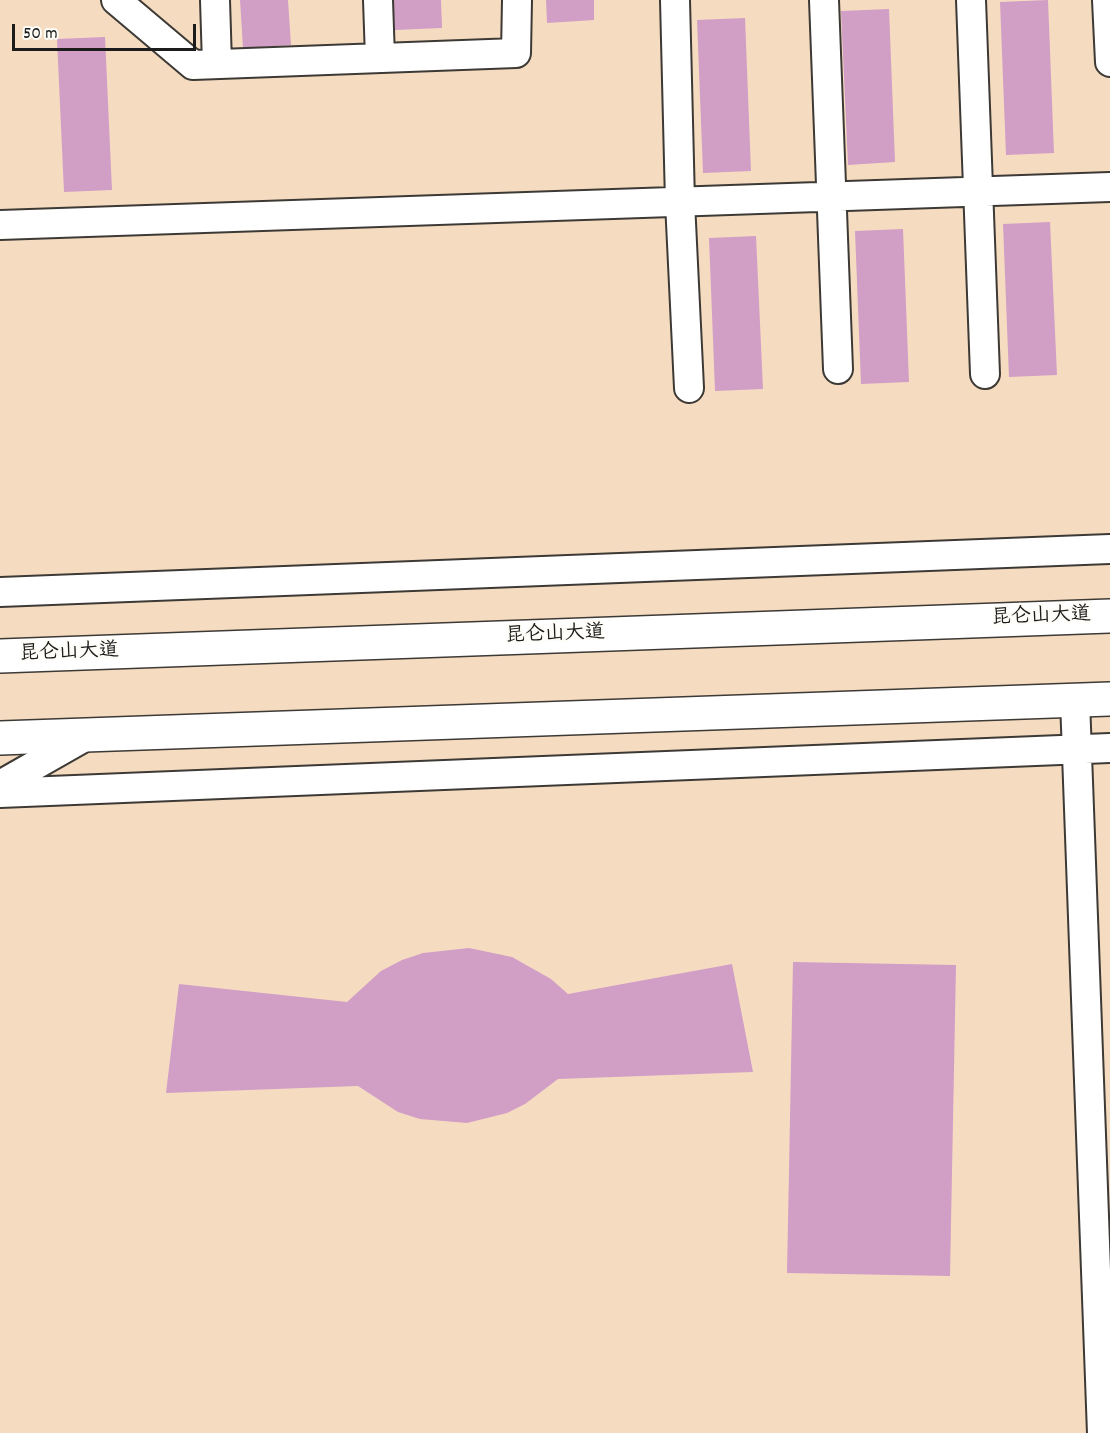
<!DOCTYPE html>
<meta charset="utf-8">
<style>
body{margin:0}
#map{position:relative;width:1110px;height:1433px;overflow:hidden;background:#f5dcc1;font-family:Dekko,sans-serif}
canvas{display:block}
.scale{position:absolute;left:12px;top:24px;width:184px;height:27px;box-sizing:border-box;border:3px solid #1c1c1c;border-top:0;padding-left:8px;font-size:18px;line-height:21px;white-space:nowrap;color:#1c1c1c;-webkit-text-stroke:4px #fdfcf7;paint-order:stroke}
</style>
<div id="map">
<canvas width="1110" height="1433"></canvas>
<div class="scale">50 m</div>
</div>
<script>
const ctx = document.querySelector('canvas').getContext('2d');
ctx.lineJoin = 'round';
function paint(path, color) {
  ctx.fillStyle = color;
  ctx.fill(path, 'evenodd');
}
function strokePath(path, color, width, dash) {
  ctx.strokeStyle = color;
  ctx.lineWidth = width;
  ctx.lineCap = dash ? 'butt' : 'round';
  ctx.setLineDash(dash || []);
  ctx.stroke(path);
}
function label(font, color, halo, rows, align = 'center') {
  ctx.font = font + ' Dekko,"LXGW WenKai TC",sans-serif';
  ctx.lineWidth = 4.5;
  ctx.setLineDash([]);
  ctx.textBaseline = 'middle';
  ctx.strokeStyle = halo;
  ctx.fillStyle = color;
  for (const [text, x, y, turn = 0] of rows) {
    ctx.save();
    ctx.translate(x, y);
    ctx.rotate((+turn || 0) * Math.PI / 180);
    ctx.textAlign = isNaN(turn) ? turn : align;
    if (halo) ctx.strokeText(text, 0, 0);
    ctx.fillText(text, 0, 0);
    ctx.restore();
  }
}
paint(new Path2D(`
 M240,0H288L291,45L243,48Z
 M393,0H441L442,28L395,30Z
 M546,0H594V20L547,23Z
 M1048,0L1054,153L1006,155L1000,2Z
 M889,9L895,162L848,165L841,11Z
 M745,18L751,171L703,173L697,20Z
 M105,37L112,190L64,192L57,39Z
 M1050,222L1057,375L1009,377L1003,224Z
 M903,229L909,382L861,384L855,231Z
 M756,236L763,389L715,391L709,238Z
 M469,948L512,957L551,979L568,994L732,964L753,1072L558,1079L525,1104L507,1113L467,1123L420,1119L398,1112L358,1086L166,1093L179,984L347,1002L381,971L402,960L423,953Z
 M793,962L956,965L950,1276L787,1273Z`), '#d19ec6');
const minor = new Path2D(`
 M116,0L193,65L516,53L517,0
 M215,0L217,64
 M378,0L380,58
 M675,0L680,202L689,388
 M824,0L838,369
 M971,0L985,374
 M1107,0L1110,62
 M0,225L1110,187
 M0,592L1110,549
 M1075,700L1102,1433
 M0,785L88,735
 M0,793L1110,748`);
const major = new Path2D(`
 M0,656L1110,616
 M0,738L1110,699`);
strokePath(minor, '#3d3935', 32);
strokePath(major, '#3d3935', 36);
strokePath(minor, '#fff', 28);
strokePath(major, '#fff', 33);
label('20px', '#1c1c1c', '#fdfcf7', [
 ["昆仑山大道",1041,618,-2],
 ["昆仑山大道",555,636,-2],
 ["昆仑山大道",69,654,-2]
]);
</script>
